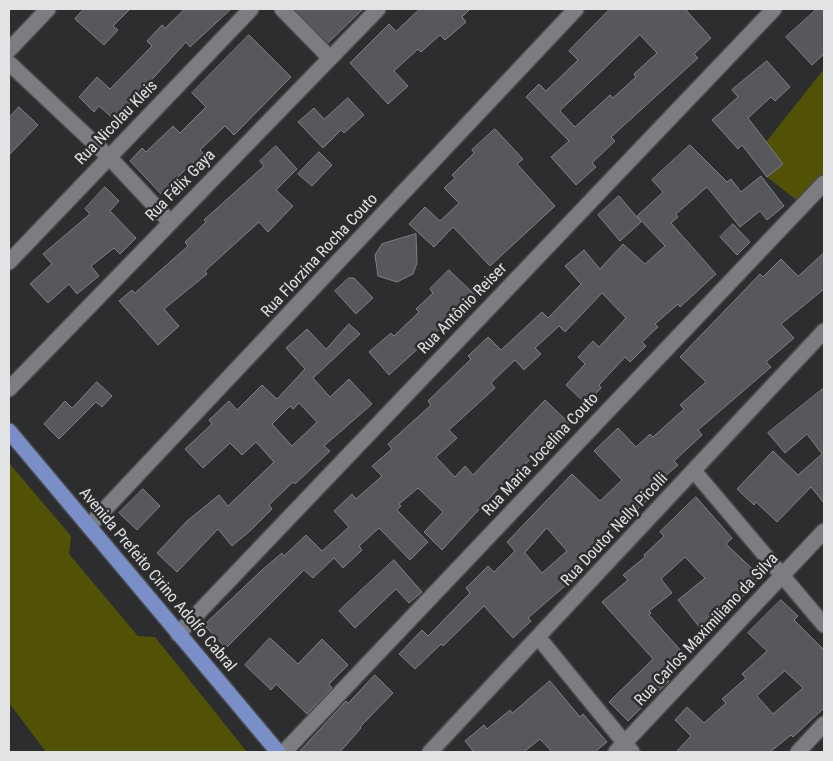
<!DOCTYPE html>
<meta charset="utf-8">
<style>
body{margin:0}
#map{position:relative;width:833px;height:761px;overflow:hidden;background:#2c2d2f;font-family:"Roboto Condensed",sans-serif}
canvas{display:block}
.frame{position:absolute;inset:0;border:10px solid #e2e3e5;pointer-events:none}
</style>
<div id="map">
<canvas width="833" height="761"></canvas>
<div class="frame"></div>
</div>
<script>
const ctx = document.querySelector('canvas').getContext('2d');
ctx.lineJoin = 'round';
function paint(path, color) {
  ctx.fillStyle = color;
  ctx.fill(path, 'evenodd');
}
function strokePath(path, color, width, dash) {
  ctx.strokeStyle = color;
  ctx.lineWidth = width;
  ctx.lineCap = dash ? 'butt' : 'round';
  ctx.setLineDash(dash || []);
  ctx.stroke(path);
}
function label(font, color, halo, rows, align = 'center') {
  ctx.font = font + ' "Roboto Condensed",sans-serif';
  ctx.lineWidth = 5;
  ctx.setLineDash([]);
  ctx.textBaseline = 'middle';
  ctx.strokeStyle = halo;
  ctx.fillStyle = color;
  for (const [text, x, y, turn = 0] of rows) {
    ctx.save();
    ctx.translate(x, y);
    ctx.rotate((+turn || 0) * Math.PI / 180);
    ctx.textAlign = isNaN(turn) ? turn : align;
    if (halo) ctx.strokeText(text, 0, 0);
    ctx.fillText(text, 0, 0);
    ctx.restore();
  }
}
paint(new Path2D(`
 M824,69V176L799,202L767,177L783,164L766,142Z
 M9,463L71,536L69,554L138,636L155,637L247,752H46L9,703Z`), '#515206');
const building = new Path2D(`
 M84,9H130L113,26L118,30L104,45L75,19Z
 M185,9H231L190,47L186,42L115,120L99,106L94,112L79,97L97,77L110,89L152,46L147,41L162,25L165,28Z
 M295,9H363L328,43Z
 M420,9H470L462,17L466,22L445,40L440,35L421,52L418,49L394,71L408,86L388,104L350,63L389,24L396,31Z
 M610,9H685L711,38L694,54L698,58L611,137L615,141L592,163L596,167L576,185L551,157L569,141L526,97L539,84L546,91L578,60L569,51ZM640,35L657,53L634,74L636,77L613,98L610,95L575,127L560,111Z
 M817,9H824V54L812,65L786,37Z
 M249,35L291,77L234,135L225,126L200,150L209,160L198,170L192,163L161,194L130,161L142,148L146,152L173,126L180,133L206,107L192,93Z
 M767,61L790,87L775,101L771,97L748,118L783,164L767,177L742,145L738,149L712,120L738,97L732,90Z
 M348,98L364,115L344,133L341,130L323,148L298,122L314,108L324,119Z
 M19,107L38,125L9,155V118Z
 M495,129L523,159L517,164L555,206L490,266L453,227L434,247L409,224L425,207L440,221L459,203L444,188L455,178L452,175L474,153L472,150Z
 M690,145L727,182L731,179L741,192L761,176L784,206L767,220L760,211L740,227L707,187L676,214L678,217L671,223L716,274L680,307L678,304L655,324L658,327L642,342L646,346L630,362L625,357L599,385L601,388L586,404L566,385L585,364L578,357L593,341L599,347L626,318L602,293L565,332L559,326L535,348L541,354L524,370L515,360L491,383L495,388L449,430L457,438L436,457L455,477L465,466L473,475L545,400L569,423L556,436L553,434L516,475L514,473L496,491L442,550L424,532L443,512L418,488L399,504L401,506L397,510L428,542L410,560L379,528L359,546L362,550L343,568L334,558L313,578L304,570L226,648L204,625L262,570L282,553L284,556L306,535L322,551L349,527L334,511L352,494L356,499L382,476L372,466L392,449L388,444L431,405L428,401L471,359L468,356L488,337L501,350L542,312L548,318L581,284L565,266L584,250L600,269L623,244L645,264L665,246L637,216L663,192L652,180Z
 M276,146L297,169L276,190L293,206L268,232L259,222L205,271L207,274L164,309L179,326L158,345L119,301L132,290L135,293L188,246L185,242L206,222L204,220L264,166L260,161Z
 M319,152L332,165L312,186L298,174Z
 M105,187L119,201L110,211L136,238L120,254L114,248L91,266L99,276L77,294L69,284L48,303L30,284L52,264L43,254L90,214L85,209Z
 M619,196L641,222L620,241L598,215Z
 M733,224L750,242L737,255L720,237Z
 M416,234L417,263L413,274L397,282L378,276L375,255L382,244Z
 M824,253V289L781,324L794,338L766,362L771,367L698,430L702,435L674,461L678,465L648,491L652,496L599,543L602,546L577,567L581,572L528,618L531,621L513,638L484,606L443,646L441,644L415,669L399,654L422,630L428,636L470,593L466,588L488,566L494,572L515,551L507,542L572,474L600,501L622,480L594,451L618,428L636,447L650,434L653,437L684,409L680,405L706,382L680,357L760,274L763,277L781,259L798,276ZM547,528L567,551L542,573L525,553Z
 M449,270L476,296L389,375L369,352L391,333L394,336L419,312L416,309L433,293L430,289Z
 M349,278H354L373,298L356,314L335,291Z
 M349,324L360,334L313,378L330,397L349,379L372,404L324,446L330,451L295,484L293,482L269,505L272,509L250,531L232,546L218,529L177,572L157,553L187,521L219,495L228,506L274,462L256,442L242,455L230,443L203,468L185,449L212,424L209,420L229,401L237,410L262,385L277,399L305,369L286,348L307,329L326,349ZM299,403L317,422L292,446L272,424L290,406L293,409Z
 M97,382L112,396L102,407L96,402L59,439L44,424L65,401L72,408Z
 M824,388V503L811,487L777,522L756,502L754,505L737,489L773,451L798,475L822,454L807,434L785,453L768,433Z
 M143,489L160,506L137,530L119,513Z
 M696,497L732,538L726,544L761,577L731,609L728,606L701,629L678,600L705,578L685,557L661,579L672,593L649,611L651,613L649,615L683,653L661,673L669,681L628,721L609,702L653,659L602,602L628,580L623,575L645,557L644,555L664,536L660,532Z
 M394,560L422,592L409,603L396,589L355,628L339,611Z
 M781,600L798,616L794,620L824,650V708L793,737L791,735L770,752H676L691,736L675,720L687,707L704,723L726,703L722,699L746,678L742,674L767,651L748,633ZM785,671L803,688L773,714L757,696Z
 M270,638L298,664L322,639L348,665L329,684L332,688L307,714L276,684L271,690L245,665Z
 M375,675L393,693L360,727L361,728L340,752H299L346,701L348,703Z
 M550,681L580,717L583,714L607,742L595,752H552L540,739L524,752H474L465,741L484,725L487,729L510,710L512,713Z`);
paint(building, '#57585b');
strokePath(building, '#7f8184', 1);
const minor = new Path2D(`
 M282,9L330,58
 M9,50L48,9
 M9,63L109,157L170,222
 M9,262L251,9
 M9,389L378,9
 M694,471L824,625
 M89,526L576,9
 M178,634L774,9
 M538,637L632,752
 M284,752L824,183
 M430,752L824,331
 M616,752L824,531
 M798,752L824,724`);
const major = new Path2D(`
 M9,431L278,752`);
strokePath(minor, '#4a4b4d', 18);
strokePath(major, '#4a4b4d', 18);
strokePath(minor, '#7b7d80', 15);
strokePath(major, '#7a8ec7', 15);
label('16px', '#e2e3e5', '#2c2d2f', [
 ["Rua Nicolau Kleis",117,123,-46],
 ["Rua Félix Gaya",181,186,-46],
 ["Rua Florzina Rocha Couto",320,256,-47],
 ["Rua Antônio Reiser",463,309,-46],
 ["Rua Maria Jocelina Couto",541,455,-47],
 ["Rua Doutor Nelly Picolli",615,530,-47],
 ["Avenida Prefeito Cirino Adolfo Cabral",157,580,50],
 ["Rua Carlos Maximiliano da Silva",707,630,-47]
]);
</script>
